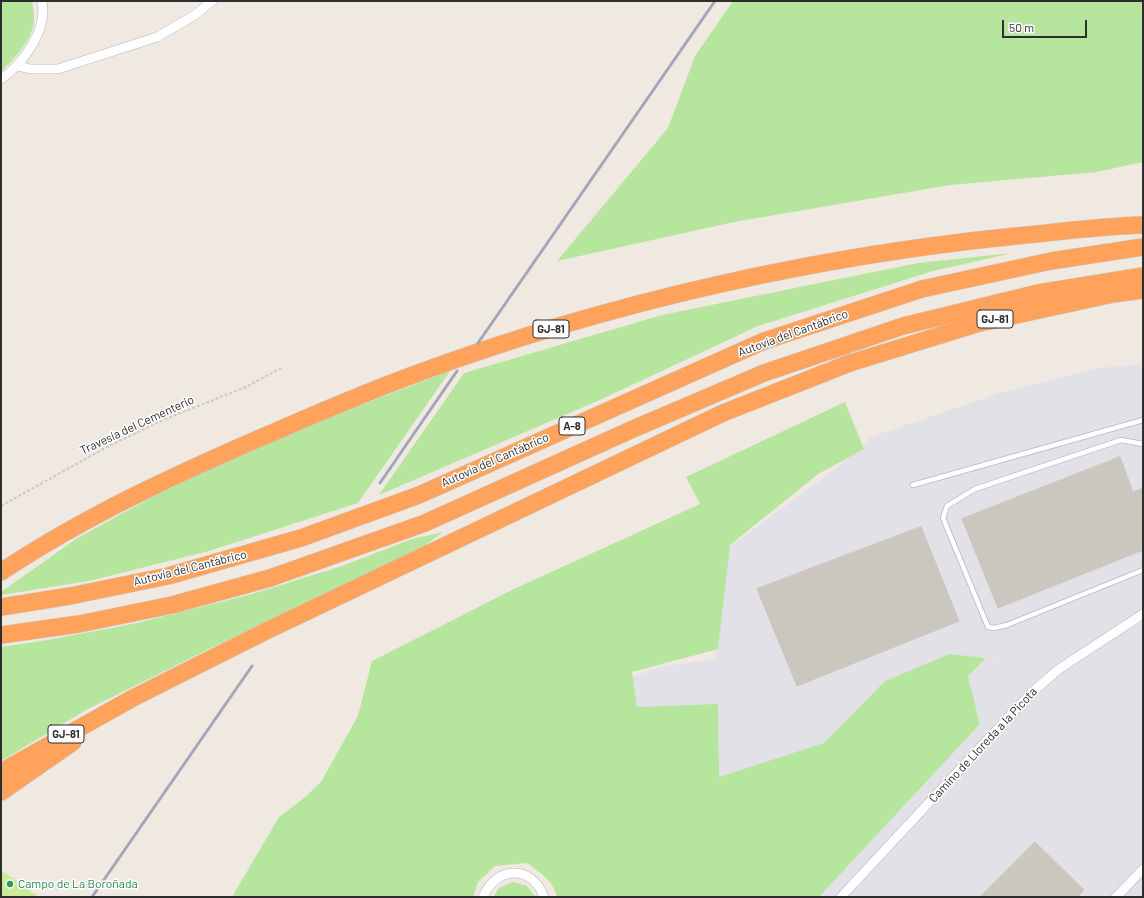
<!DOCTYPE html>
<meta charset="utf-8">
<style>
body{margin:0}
#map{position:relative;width:1144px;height:898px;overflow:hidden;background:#efe9e1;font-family:Barlow,sans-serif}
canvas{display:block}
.frame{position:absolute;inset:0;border:2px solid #2e2e2e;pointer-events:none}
.scale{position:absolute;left:1002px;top:20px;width:85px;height:18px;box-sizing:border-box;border:2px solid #2e2e2e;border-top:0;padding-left:5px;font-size:12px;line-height:14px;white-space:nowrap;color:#2e2e2e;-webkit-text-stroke:3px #fff;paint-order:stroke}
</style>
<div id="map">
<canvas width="1144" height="898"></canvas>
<div class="frame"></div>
<div class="scale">50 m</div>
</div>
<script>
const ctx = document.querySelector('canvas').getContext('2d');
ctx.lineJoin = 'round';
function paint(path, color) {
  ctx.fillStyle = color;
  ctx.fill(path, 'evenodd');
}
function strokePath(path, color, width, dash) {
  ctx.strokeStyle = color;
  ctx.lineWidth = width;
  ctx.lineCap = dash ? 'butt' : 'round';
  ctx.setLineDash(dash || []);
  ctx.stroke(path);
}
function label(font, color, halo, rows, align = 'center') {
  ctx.font = font + ' Barlow,sans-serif';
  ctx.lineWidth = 3;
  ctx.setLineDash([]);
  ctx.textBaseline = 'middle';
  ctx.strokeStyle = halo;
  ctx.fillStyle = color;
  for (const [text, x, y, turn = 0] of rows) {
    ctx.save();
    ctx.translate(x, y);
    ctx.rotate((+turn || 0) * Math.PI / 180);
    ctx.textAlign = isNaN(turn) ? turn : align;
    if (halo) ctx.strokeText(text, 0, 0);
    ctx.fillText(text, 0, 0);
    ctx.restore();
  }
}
paint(new Path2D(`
 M1143,364V897H819L980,724L968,676L986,658H1010L978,657L950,654L823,752L718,782L640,715L630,678L659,667L716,659L724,551L834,470L871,437L1000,393L1098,368Z`), '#e3e1e8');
paint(new Path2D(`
 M1,1H32C33,7 34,14 34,20C33,40 14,59 1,72Z
 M733,1H1143V162L1097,172L950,185L734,222L557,261L668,128L695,56Z
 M1012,253L933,271L758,326L602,399L379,495L464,373L662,315L918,263Z
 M450,371L358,503L209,551L89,581L1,595V592L76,539L174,485L319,421Z
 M845,402L864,449L818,474L730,545L718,649L632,672L637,707L718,704L719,777L824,743L885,681L950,654L986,658L968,676L980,724L819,897H557C553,880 541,873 527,863L495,866L478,882L473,897H232L279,817L304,798L321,782L358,716L372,661L514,589L700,504L686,477Z
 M443,532L418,551L215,646L86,710L1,761V647L48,640L137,623L252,594L342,566L412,539Z
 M513,882L527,886L536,897H493L499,888Z`), '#b6e59e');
paint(new Path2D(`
 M1,870L39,897H1Z`), '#c9ec9a');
const building = new Path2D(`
 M1120,457L1133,492L1143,488V550L998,608L962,519Z
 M921,527L959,621L797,686L757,589Z
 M1035,842L1084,890L1077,897H980Z`);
paint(building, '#cbc7bf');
strokePath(building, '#cbc5ba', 1);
const service = new Path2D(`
 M1143,444L1121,440L975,489L947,506L943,518L988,627L994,628L1007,625L1143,570
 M913,485L1143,420`);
const minor = new Path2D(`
 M18,66L30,69H58L157,37L195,15L212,1
 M1,79C23,64 48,30 42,1
 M483,897C496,866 532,864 544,897
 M841,897L1031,693L1059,669L1143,614
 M1116,897L1143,869`);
const motorway = new Path2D(`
 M1,572C88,514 185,470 281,429C327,409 374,389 421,372C611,302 816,256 1016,236C1058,232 1101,226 1143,225
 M1,607L70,596L168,576L301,538L419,495L764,341L922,289L1051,261L1143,247
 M1,635L79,624L172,605L270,578L425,523L633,429L764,373L903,326L1038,293L1143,276
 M1,772L133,698L264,632L723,413L850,363L980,323L1113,294L1143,290
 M1,792L73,742`);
strokePath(service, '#b4b7c1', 6);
strokePath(minor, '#b4b7c1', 10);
strokePath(motorway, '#c9c9c9', 18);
strokePath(new Path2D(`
 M1,506L107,447L163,420L246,387L283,367`), '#c9c9c9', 2, [3, 2]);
strokePath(service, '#fff', 4.5);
strokePath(minor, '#fff', 9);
strokePath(motorway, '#ffa35c', 17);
strokePath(new Path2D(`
 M478,343L715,1
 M380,483L457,371
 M92,897L252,666`), '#a3a6b8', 3);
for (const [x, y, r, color] of [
 [10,884,4,"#2e9e5b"]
]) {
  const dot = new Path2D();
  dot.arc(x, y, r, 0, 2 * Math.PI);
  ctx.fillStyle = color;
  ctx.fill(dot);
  strokePath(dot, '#fff', 1.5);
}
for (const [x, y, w] of [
 [995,319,36],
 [551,329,36],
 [572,426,26],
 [66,734,36]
]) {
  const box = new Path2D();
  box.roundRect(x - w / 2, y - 9, w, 18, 3);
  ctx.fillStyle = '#fff';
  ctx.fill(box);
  strokePath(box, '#2e2e2e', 1);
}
label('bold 11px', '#2e2e2e', null, [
 ["GJ-81",995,319],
 ["GJ-81",551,329],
 ["A-8",572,426],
 ["GJ-81",66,734]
]);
label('12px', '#2e2e2e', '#fff', [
 ["Autovía del Cantábrico",793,333,-20],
 ["Travesía del Cementerio",137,425,-25],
 ["Autovía del Cantábrico",495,460,-24],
 ["Autovía del Cantábrico",190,568,-14],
 ["Camino de Lloreda a la Picota",983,745,-47]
]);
label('12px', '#27864d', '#fff', [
 ["Campo de La Boroñada",18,884]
], 'left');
</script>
